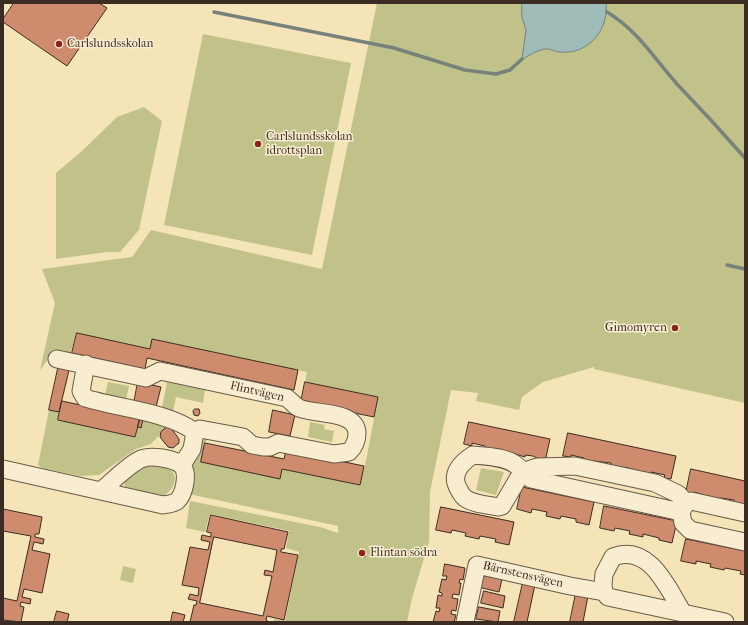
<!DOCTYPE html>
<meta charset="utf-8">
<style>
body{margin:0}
#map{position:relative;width:748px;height:625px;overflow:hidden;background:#f4e4b7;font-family:"IM FELL French Canon",serif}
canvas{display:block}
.frame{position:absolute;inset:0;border:4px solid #3b2c23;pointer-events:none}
</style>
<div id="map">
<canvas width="748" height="625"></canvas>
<div class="frame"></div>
</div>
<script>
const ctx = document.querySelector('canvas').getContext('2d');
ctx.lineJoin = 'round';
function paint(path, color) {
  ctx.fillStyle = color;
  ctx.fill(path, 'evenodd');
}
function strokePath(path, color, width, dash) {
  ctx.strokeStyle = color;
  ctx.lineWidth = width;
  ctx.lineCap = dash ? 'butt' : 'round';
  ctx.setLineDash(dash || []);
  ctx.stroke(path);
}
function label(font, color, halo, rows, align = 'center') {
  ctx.font = font + ' "IM FELL French Canon",serif';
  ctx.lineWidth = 3;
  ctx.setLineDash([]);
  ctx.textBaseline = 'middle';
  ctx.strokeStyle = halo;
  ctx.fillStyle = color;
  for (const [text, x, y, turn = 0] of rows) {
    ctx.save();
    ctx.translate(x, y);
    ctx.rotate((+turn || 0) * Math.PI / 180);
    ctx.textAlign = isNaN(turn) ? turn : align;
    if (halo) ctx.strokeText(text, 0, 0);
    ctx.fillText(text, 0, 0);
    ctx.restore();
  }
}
paint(new Path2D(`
 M377,3H745V403L594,369V367L543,382L522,397L519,410L476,401L478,393L451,390L430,492L429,542L412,598L407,622H274V619L285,621L299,552L286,548L289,531L210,514L205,532L186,528L190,501L320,527L338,533V526L189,494L197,438L207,437L202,462L280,479L282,469L360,485L367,456L378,397L305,382L307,372L152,339L150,349L77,333L69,357H50L40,370L55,303L42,269L132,257L151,230L322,269Z
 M203,34L351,63L312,255L164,225Z
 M144,107L162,121L139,230L120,252H107L56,259V173L82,151L117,117Z
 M108,382L129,386L126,399L105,395Z
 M167,382L205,390L203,403L176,397L173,411L162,408Z
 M49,410L59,412L58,420L135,437L138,427L141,428L143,419L167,427L151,444L136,449L99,475L80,476L42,468L38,465Z
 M310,422L325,425L324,429L334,431L332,442L308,437Z
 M146,465C152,465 162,465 168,468C182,476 172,493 161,497L124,489L125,481Z
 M481,468L504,472L496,495L476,490Z
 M123,566L136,569L133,583L120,580Z`), '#c0c28a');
const water = new Path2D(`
 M522,3H606C609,30 588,55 560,52C555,52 549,48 545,49C537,50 529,56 522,59L526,30L522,17Z`);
paint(water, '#9fbcb8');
strokePath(water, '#77827c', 1);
strokePath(new Path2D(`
 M214,12L394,48L465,70L496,74L510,70L522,59
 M607,12C637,30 654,58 677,84C700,108 723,133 745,158
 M727,265L745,269`), '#77827c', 3.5);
const building = new Path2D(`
 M14,3H99L107,8L67,66L3,22V19Z
 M77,333L150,349L152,339L298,370L294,390L147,358L145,369L72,353Z
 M59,364L70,366L59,412L49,410Z
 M138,382L161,387L156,407L134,403Z
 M305,382L378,397L374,417L301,402Z
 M62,401L140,418L135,437L58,420Z
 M195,409H199L200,413L198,416L194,415L193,411Z
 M273,410L295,415L290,436L269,432Z
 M140,418L143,419L141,428L138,427Z
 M469,422L550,439L545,462L533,456L525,455V457L499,449H485V446L472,443V446L464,444Z
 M167,427L171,428L179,439V443L173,448L168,447L160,437L161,432Z
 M568,433L676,456L671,479L664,478L665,475L651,472V475L625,467L624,469L611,466V463L584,460V458L571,455V457L563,456Z
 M205,443L284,459L286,450L364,466L360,485L282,469L280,479L201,462Z
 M691,469L745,481V505L733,503L734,500L721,498L720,500L694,492V495L686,493Z
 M522,487L594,502L589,525L576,522V519L561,516L560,519L546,516L547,512L532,509L531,513L517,509Z
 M604,506L677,521L672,543L659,540V538L643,534V537L629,534L630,531L615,528L614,531L600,528Z
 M441,507L514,522L509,545L495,542L496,539L480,536L479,539L465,536L466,533L452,530L451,533L436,530Z
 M3,509L42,517L39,534H35V537L44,539L43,544L34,542L32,550L50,554L42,593L24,589L22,597L31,599L30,604L21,602L20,606L24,607L21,622L3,620V598L17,601L31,536L3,531Z
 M211,515L288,532L284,549H281V552L298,555L284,620L267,616L266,620L269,622H190L194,605H196L197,601L188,599L190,594L198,596L199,588L182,585L190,547L208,550L210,542L201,540L202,535L211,537V533L207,532ZM214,537L277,550L273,572L265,570L264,575L272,576L263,616L200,603Z
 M686,539L745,551V575L740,574L741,571L725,568L724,570L710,567L711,564L696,561V564L681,561Z
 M360,550L366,551L365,557L359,555Z
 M445,564L465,568L463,580L460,579L459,583H461L459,595L453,594L452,598L458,599L456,611L452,610L451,614L456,615L454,622H433L436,611L439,612L440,608H436L438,595L442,596V593L439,592L442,579L446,580L447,576H443Z
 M480,575L502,579L499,592L478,587Z
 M524,578L536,580L527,622H514Z
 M484,591L505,596L503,608L481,603Z
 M576,593L588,596L583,622H570Z
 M479,607L500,611L498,622L476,619Z
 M57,611L69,614L67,622H54Z
 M173,612L185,615L183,622H171Z`);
paint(building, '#ce8b6d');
strokePath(building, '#3b2c23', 1);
const minor = new Path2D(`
 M57,359L146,378L160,371L287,398C291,401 295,406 299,408C315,415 356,410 357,433C357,441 354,447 349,452L334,454L278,443L270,447H263L252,445L243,437L200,429L195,432L192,449L182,465
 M86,364L81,391L85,398C117,408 169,412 195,432
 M473,455C488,456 515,457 522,472L502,506L498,507C488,505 473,504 465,498C461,495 460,491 458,488C450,473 462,462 473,455Z
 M3,469L163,505C168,504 173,504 177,501C184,495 189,473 182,466C175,458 150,455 141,459C128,465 113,481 102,490
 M681,512L531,479L522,472L537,467L575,466L655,483L678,494L686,503
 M745,513L691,501L686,503L681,512L683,523L690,530L745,542
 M683,613C668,589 650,543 613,557L604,574L603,585L604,592L608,597L725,622
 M465,622L477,565L570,586L604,592`);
strokePath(minor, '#695a48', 19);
strokePath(minor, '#f8edd0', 17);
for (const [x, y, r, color] of [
 [59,44,4,"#8f2418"],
 [258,144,4,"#8f2418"],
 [675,328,4,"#8f2418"],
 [362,553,4,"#8f2418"]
]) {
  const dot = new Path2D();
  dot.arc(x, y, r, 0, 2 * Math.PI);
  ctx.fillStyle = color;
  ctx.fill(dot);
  strokePath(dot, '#f8edd0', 1.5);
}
label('12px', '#3b2c23', '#f8edd0', [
 ["Carlslundsskolan",67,44],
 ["Carlslundsskolan",266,137],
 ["idrottsplan",266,151],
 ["Gimomyren",667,328,"right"],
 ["Flintan södra",370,553]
], 'left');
label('12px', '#3b2c23', '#f8edd0', [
 ["Flintvägen",257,392,13],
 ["Bärnstensvägen",523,575,13]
]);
</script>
